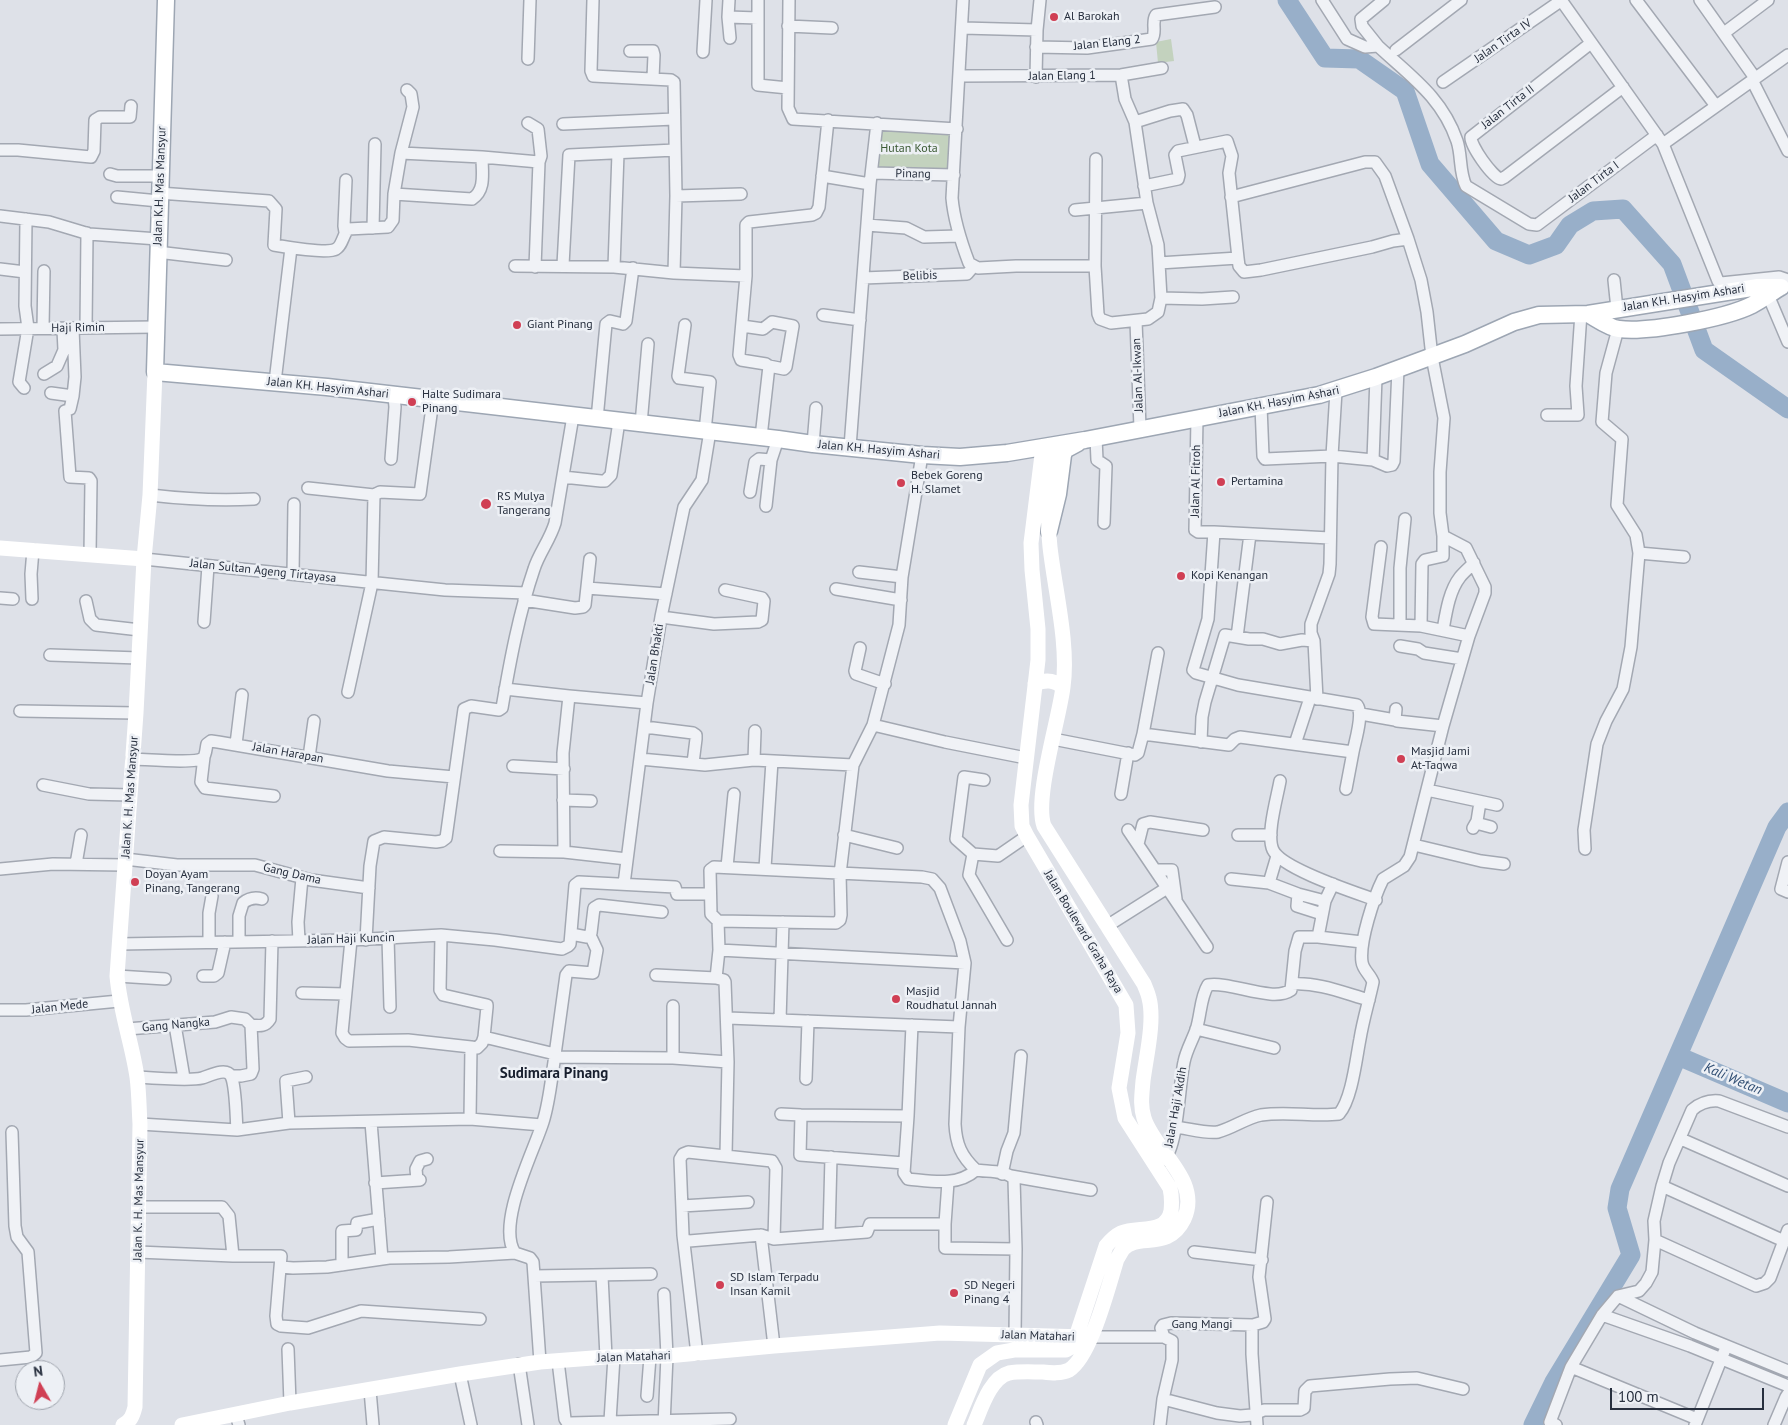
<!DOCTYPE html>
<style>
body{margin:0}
#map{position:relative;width:1788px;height:1425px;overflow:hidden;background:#dee1e8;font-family:"PT Sans",sans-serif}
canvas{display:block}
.north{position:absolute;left:15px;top:1360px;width:50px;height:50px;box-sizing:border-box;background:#edf0f5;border:1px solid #9ea3ac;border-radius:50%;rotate:352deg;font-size:14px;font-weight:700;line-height:20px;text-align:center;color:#272f3e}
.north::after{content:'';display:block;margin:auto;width:18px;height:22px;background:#d03f54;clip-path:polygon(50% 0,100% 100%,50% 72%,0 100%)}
.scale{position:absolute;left:1610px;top:1388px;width:154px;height:22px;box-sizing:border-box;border:2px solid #272f3e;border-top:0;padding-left:6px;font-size:15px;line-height:18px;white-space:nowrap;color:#272f3e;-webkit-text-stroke:4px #edf0f5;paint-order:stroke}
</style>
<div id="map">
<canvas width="1788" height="1425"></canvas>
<div class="north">N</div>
<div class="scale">100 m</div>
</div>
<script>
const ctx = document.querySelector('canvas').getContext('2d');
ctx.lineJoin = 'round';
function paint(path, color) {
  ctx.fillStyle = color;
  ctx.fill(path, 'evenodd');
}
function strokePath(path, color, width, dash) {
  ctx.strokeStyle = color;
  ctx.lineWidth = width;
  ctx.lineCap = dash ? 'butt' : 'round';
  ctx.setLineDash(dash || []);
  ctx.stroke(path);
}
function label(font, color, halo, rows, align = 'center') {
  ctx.font = font + ' "PT Sans",sans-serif';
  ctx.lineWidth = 5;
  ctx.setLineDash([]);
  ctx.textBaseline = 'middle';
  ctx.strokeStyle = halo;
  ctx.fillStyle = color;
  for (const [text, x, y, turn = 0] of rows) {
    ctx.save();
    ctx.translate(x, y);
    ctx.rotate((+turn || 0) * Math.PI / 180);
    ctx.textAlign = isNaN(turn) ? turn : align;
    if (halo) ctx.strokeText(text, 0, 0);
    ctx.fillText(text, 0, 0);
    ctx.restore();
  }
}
paint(new Path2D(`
 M1171,39L1174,61L1158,63L1156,42Z
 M879,125L954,131L952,173L877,170Z`), '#c3d2be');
strokePath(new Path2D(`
 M1287,0L1325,58L1359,59L1405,91L1430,164L1496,241L1529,255L1556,245L1570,225L1593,211L1623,209L1672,264L1704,350L1788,409
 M1678,1056L1788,1103
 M1533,1425L1554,1382L1631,1255L1617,1208L1620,1189L1777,827L1788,812`), '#98afc9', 19);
const street = new Path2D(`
 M593,0L591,71L593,76L671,80L674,82L676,196L674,273
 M758,0V85L788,88
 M789,0L788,108L793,119L957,129
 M963,0L952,198C954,221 961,242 969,263L978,268L1016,266H1095
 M1322,0L1347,39L1365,47L1378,46C1410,76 1442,97 1457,141C1462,156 1459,172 1466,186L1529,224L1537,225L1657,135
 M1561,0L1663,144L1718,281L1721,283L1779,277L1788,280
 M1636,0L1716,106
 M1700,0L1755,78
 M728,17L729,0
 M788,26L832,28
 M963,28L1037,30
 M1724,33L1768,0
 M730,38L728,17L758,18
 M1591,43L1471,137C1470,145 1492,177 1501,179L1505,177L1623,87
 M1378,46L1362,26L1361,19L1384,0
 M1036,47L1087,48L1152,39C1157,32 1151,22 1156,15L1215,7
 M1396,50L1461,0
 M630,51H653L654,55L653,78
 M703,52L706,0
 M528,59L530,0
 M960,76L1121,75L1162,68
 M1036,77L1037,30L1040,0
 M1752,80L1788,151
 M1443,82L1562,0
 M407,90L411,94L413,107L401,153L394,194L472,199C486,190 482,173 482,157L539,162
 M1135,122L1170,111L1183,109L1187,115L1195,146
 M528,123L538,129L541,156L539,162L535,267
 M563,124L674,119
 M1663,144L1788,55
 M0,150H18L91,157L94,151L95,120L100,117H130L131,106
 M401,153L482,157
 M1096,159L1095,266L1098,314L1100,319L1111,323L1148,319L1158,312L1161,298L1158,245L1147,203L1135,122L1125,99L1121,75
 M872,173L954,175
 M110,174L117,176H160
 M822,176L870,184
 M1144,186L1178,179L1179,175L1175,155L1178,151L1227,141L1232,156L1229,173L1238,258L1239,266L1244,272L1261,270L1372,247L1393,241L1408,239L1421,280L1427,312L1432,357L1444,418L1440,472V513L1443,536L1466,548L1485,587V593L1469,636L1443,726L1410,857L1404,866L1383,879C1374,897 1359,942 1362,962C1363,970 1370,974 1373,982C1369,1001 1363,1020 1360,1039C1356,1059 1352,1099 1339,1114C1314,1117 1287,1111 1261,1115C1246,1118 1233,1128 1218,1132C1207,1134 1186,1128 1175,1127
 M159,193L269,201L276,209L274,245C285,247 328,254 336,249C342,246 343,235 348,229L388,227L393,220L394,194
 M676,196L741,194
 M117,197L159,201
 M1231,197L1365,162H1375L1385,176L1408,239
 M1075,210L1147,203
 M0,216L49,222L89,234L158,239
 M867,225L906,228L924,237L959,236
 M373,228L375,144
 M345,232L344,226L346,180
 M157,252L226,260
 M1159,263L1238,258
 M563,265L569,155L675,150
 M515,266L614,267L674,273L746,276
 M614,267L618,153
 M0,269L25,272
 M863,278L967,274L973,267
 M1614,280L1617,309
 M1768,295L1788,342
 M1161,298L1202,299L1233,297
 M823,315L860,320
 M1136,321L1140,428
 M685,325L678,376L679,378L710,382L705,431
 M742,326L763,329L772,322L793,326L786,367L784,369L769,366
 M43,328L44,271
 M86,328L87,233
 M0,329L155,327
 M44,374L57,366L64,350L63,329
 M275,382L291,248
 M24,388L19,382L28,328L25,306L26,219
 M51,393L73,396L75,377L73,329
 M73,396L70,409L65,411L70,477L89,478L91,481L90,554
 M1261,406L1263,456L1265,459L1332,456L1373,460L1387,466L1392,465L1394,461L1398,369
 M1547,415H1578L1576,386L1581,313
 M1197,418L1195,530L1198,532H1214L1208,619L1193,670L1196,673L1238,685L1357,705C1364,714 1355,741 1353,752
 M597,419L606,324L610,321L623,324L626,321L633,268
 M641,424L648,344
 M761,437L769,366L766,364L741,360L739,355L746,276V225L749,222L812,215L816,213L819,207L828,120
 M1096,438L1097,460L1106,466L1104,523
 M813,444L816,408
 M850,447L870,184L877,123
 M391,459L395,407L394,396
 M1373,460L1376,377
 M563,477L601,481H605L611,475L619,421
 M308,488L374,495L380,492L420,494L433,400
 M750,492L755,462L759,459L771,460L778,439
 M150,495C184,499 219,501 254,499
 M766,506L771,460
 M1214,532L1330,538
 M1381,547L1372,617L1374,624L1421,626L1469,636
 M1639,553L1684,557
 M144,559L445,590L526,593
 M859,572L902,577
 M293,574L294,504
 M587,588L666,594
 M836,589L901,600
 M0,598L13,599
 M32,599L31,574L33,550
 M524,600L575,608L583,607L585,605L590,559
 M86,601L90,619L96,625L140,630
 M661,617L714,624L758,622L762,620L764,601L762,598L725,590
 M204,622L208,566
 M1400,625V568L1405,519
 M1421,626L1422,564L1425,560L1443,556V536
 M1443,630C1446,613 1449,591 1460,577C1464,572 1470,567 1474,563
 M1237,637L1250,534
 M1400,646L1418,649L1424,653L1462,659
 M860,648L855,671L856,674L885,684
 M50,655L139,658
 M505,689L569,696L647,703
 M348,692L372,583L374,495
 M1317,699L1314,641L1311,633V624L1329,574L1330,564L1332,456L1336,391
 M1396,709L1395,720L1397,721L1443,726
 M20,711L136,713
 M1361,714L1395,720
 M873,725L945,742L1026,758
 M645,727L693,733L696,735V739L693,763
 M1143,734L1158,653
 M1053,739L1135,755L1138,753L1143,734L1229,745L1235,739L1240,737L1353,752L1346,789
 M1201,742L1202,717L1205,702L1225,635L1249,639H1263L1280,644L1302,640L1314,641
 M236,744L242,695
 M1295,744L1310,698
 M204,757L201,782L205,788L274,796
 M309,757L314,721
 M132,759C143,759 196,764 203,758C206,755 206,748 207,744L211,741L218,742L388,771L454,777
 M640,759L705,765L754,760L853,765
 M754,760L755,731
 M513,766L564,769
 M984,780L964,777L956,839L973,854L969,875L1007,940
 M1280,781C1277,798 1266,835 1273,850C1282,869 1354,892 1376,900
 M43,785L89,794L130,795
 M1427,790L1497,805
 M1121,794L1128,753
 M563,800L591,801
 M1476,823L1491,827
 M1473,828L1477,821L1480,802
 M1128,830L1207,947
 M844,835L897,848
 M1238,835H1271
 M1138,844L1143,824L1150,822L1203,830
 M1414,845L1481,861L1504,864
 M1585,849L1584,830L1597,744L1606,721L1623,689L1631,647L1639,553L1636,535L1617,505L1622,439L1602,422L1606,373L1618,329
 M500,851L564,852L627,859
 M564,852L563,753L569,696
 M973,854L998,856L1027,836
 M125,859L177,865H255L311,880L369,888
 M1788,862L1781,889L1788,892
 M76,864L81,835
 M727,867L734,794
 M765,868L772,761
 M0,869L53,864L125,865
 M1155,870H1172L1176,899
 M1231,879L1269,883L1298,894L1325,901
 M1269,883L1277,856
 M624,884L647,703L661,617L684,507L702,480L710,431
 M1298,894L1297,906L1322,914
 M718,921L711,914L710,870L714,867L922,877L932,879L940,888L960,941L965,963L959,1027L955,1124C956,1144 961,1156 976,1170C987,1172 1006,1170 1014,1179L1016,1249L1015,1335
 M1107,926L1167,888
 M571,934L587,937L591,933L594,908L599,905L662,912
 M441,935L440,990L443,995L487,1005V1007L484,1037L482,1043L477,1048L471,1047
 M1318,937L1325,901L1333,884
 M388,938L390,1007
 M351,940L342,1033L345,1038L349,1041L408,1040L471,1047L470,1119
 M366,940L370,866L374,841L384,837L436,842L442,841L446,838L464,709L471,706L499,710L502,708C510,661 519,613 534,569C539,553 550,540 555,523L573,416
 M299,941L298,922L302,878
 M209,942V913L212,896
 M239,942V916L243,903C249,898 255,897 262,899
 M119,944L351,940L441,935L495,940L562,949L568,946L570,944L575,885L579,882L675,887L677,894H710
 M719,950L965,963
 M656,975L716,978L724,980L725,982L728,1062L726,1155
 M117,976L165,979
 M203,976H214L218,973L225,942
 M716,978L719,950L718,921L836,923L840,920L841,915L840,874L853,765L873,725L899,625L902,577L922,455
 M1292,984C1318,982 1344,993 1369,1000
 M302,993L345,994
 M673,1006V1058
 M0,1010H26L119,1001
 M728,1018L959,1027
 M780,1020L783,922
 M175,1025L184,1078
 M912,1025L908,1116L904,1173L908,1179C931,1181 957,1187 976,1170
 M127,1029L215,1022L231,1017L245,1019L251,1025
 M1196,1029L1274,1048
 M484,1037L555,1054
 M554,1057L673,1058L728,1062
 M231,1076H241L251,1074L253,1069L251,1025C260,1026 265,1027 270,1019L272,941
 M137,1077C151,1078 191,1081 202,1078C209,1076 226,1067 231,1076C236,1086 236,1118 237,1130
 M806,1079L808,1021
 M781,1114L801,1115L908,1116
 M801,1115L800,1155L904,1163
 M371,1122L382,1259
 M289,1123L286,1081L306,1077
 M140,1124L237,1130L289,1123L470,1119L542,1125
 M1681,1139L1788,1186
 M1164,1160C1178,1146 1179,1084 1184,1062C1186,1051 1192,1041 1196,1030C1201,1015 1200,998 1208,985C1230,981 1273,1003 1291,990L1295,951L1299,937H1318L1362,942
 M1002,1174L1007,1151L1014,1133L1021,1056
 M1011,1176L1091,1190
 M417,1180L416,1169L420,1161L427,1159
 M948,1182L945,1224V1248L1016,1249
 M375,1183L420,1180
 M1662,1186L1784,1241
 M682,1206L748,1202
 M139,1207H222L229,1216L233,1256
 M761,1235L774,1346
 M829,1235L831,1157
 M684,1239L689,1241L761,1235L774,1239L867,1232L870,1224H945
 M1655,1240L1756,1286L1765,1283L1770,1278L1788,1230
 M138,1252L233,1256H281L276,1316L277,1324L281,1326L308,1328L361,1311L480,1319
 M1194,1252L1262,1260
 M515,1253C496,1224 534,1151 543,1122C549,1103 551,1082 554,1062C558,1033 562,1004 566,975L569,971L593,973L597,950L590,935
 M342,1265V1231L356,1230L357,1223L379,1219
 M281,1267L293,1268L327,1267L389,1258L449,1257L515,1253L530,1258L533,1262L540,1362
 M534,1276L651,1274
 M602,1276L606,1357
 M664,1294L667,1356L664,1425
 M1618,1296L1695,1333L1788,1371
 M1602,1315L1690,1346L1788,1386
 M1091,1337H1164L1172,1341V1360L1163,1399L1160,1425
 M1164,1337L1161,1328L1163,1325L1171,1323L1253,1325
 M288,1349L290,1403
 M697,1354L683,1235L680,1159L683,1154L688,1152L772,1161L776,1168L774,1239
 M0,1360L31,1357L36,1353L28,1252L17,1237L15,1226L12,1132
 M558,1361L565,1419L567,1422L570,1423L730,1419
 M519,1364L528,1425
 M1571,1367L1697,1419
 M460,1374L471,1425
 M370,1390L373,1425
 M647,1396L650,1357
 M1163,1399L1217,1413L1240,1416L1252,1415L1264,1410H1300L1304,1408L1305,1391L1310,1386L1390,1379L1417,1378L1463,1389
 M236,1415L239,1425
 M610,1421L614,1357
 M1036,1422L1037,1425
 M1257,1425L1252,1354V1328L1253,1325L1263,1322L1265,1319L1259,1277L1267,1202
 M1556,1425L1550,1422L1571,1367L1602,1315L1618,1296L1639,1291L1646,1283L1652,1272L1655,1240L1654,1221L1662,1186L1669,1163L1692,1110C1700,1103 1708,1100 1719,1101L1788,1127
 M1695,1425L1724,1352
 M1774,1425L1786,1397L1788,1394`);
const primary = new Path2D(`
 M166,0L155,372L327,387L778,439L813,444L922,455L960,457L1007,453L1085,440L1319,395L1376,377L1465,344L1514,322L1539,315L1588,314L1758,287H1781
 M1588,314C1597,319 1609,328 1619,329C1648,333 1726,318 1752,305C1762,300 1771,293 1781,287
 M1049,531L1058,494L1063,455L1065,450L1078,443`);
strokePath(street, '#a3a8b2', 14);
strokePath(primary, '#9da6b3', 19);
strokePath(street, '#f0f2f6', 11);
strokePath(new Path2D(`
 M0,548L144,559
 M1035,684C1046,679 1054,680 1063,687
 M123,1425C131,1421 133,1415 135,1407L140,1124C139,1108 139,1092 137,1077C132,1043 120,1011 117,976L136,713L144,559L150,495L155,372
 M182,1425L290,1403L460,1374L540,1362L606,1357L667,1356L774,1346L940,1333L1086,1337
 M955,1425L980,1365L997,1353L1014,1350H1066L1073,1346L1106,1246C1110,1241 1115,1236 1121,1233C1139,1226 1166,1235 1171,1211C1172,1202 1172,1197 1170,1188L1125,1118L1119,1088L1128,1033L1126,1005L1027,836L1022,826L1021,805L1038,660V629L1032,570L1031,543L1043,447
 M974,1425C981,1409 990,1378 1009,1373C1020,1371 1032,1372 1043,1372C1052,1373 1061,1374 1069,1370C1091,1357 1109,1284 1117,1259C1119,1256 1121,1252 1123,1249C1138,1232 1168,1252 1184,1219C1202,1180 1154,1151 1144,1118C1140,1105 1142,1094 1143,1081C1146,1057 1155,1021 1149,998C1148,993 1146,989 1144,984L1044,826C1034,798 1059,720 1063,687C1069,645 1055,591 1050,547C1046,513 1051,478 1055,445`), '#fff', 15);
strokePath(primary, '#fff', 16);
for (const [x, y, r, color] of [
 [1054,17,5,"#d03f54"],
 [517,325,5,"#d03f54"],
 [412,402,5,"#d03f54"],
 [1221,482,5,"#d03f54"],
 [901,483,5,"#d03f54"],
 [486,504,6,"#d03f54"],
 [1181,576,5,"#d03f54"],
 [1401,759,5,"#d03f54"],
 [135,882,5,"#d03f54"],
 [896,999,5,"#d03f54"],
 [720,1285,5,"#d03f54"],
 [954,1293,5,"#d03f54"]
]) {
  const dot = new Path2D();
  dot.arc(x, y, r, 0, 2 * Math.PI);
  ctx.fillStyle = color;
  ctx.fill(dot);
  strokePath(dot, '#edf0f5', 2);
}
label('12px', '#272f3e', '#edf0f5', [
 ["Al Barokah",1064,17],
 ["Giant Pinang",527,325],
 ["Halte Sudimara",422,395],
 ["Pinang",422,409],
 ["Bebek Goreng",911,476],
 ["H. Slamet",911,490],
 ["Pertamina",1231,482],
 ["RS Mulya",497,497],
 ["Tangerang",497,511],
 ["Kopi Kenangan",1191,576],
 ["Masjid Jami",1411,752],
 ["At-Taqwa",1411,766],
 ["Doyan Ayam",145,875],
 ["Pinang, Tangerang",145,889],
 ["Masjid",906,992],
 ["Roudhatul Jannah",906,1006],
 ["SD Islam Terpadu",730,1278],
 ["Insan Kamil",730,1292],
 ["SD Negeri",964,1286],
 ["Pinang 4",964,1300]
], 'left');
label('12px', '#272f3e', '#edf0f5', [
 ["Jalan Tirta IV",1503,41,-35],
 ["Jalan Elang 2",1107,43,-6],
 ["Jalan Elang 1",1062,76,-1],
 ["Jalan Tirta II",1508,107,-38],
 ["Pinang",913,174,1],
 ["Jalan Tirta I",1594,182,-37],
 ["Jalan K.H. Mas Mansyur",160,186,-88],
 ["Belibis",920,276,-2],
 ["Jalan KH. Hasyim Ashari",1684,298,-9],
 ["Haji Rimin",78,328,-1],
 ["Jalan Al-Ikwan",1138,375,-92],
 ["Jalan KH. Hasyim Ashari",328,388,6],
 ["Jalan KH. Hasyim Ashari",1279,402,-11],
 ["Jalan KH. Hasyim Ashari",879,450,5],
 ["Jalan Al Fitroh",1196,481,-89],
 ["Jalan Sultan Ageng Tirtayasa",263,571,6],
 ["Jalan Bhakti",655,654,-81],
 ["Jalan Harapan",288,753,10],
 ["Jalan K. H. Mas Mansyur",130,797,-86],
 ["Gang Dama",292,874,13],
 ["Jalan Boulevard Graha Raya",1083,932,59],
 ["Jalan Haji Kuncin",351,939,-2],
 ["Jalan Mede",60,1007,-6],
 ["Gang Nangka",176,1025,-5],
 ["Jalan Haji Akdih",1176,1107,-80],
 ["Jalan K. H. Mas Mansyur",139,1200,-89],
 ["Gang Mangi",1202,1325],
 ["Jalan Matahari",1038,1336,2],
 ["Jalan Matahari",634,1357,-2]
]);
label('12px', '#3b5a34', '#edf0f5', [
 ["Hutan Kota",909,149]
]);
label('italic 14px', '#304e73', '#edf0f5', [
 ["Kali Wetan",1733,1079,23]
]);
label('bold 15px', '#19202f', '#edf0f5', [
 ["Sudimara Pinang",554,1074]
]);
</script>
